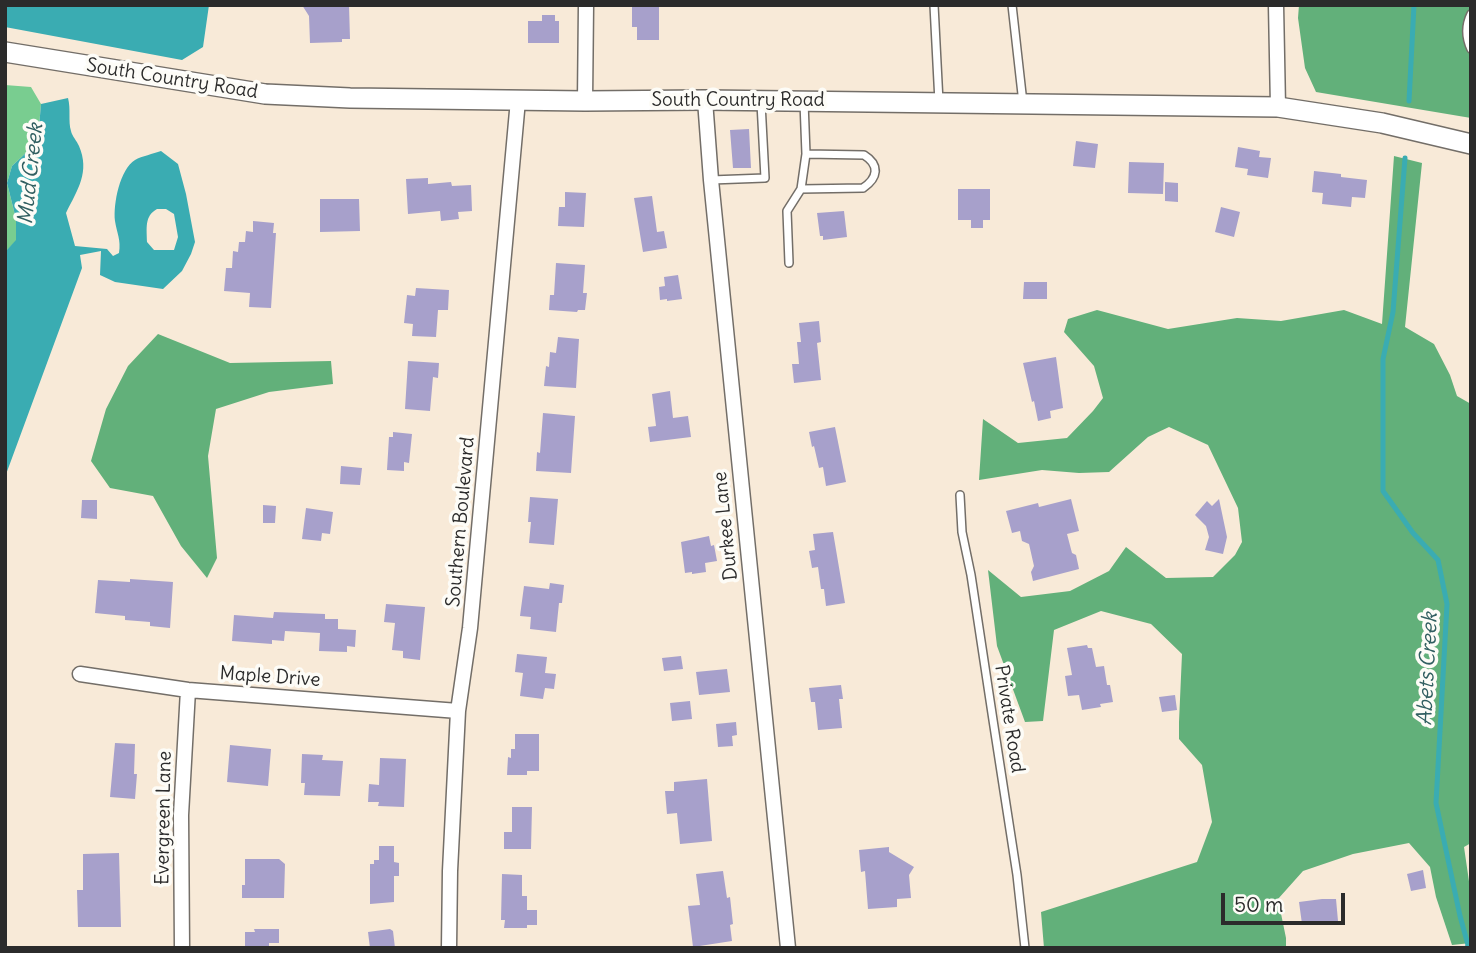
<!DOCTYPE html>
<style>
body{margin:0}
#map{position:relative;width:1476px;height:953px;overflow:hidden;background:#f8ead8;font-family:Delius,sans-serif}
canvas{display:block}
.frame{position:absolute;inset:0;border:7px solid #2b2b2b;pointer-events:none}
.scale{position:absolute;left:1221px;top:893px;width:124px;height:32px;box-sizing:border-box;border:4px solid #2b2b2b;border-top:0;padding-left:9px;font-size:21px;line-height:24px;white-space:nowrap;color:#2b2b2b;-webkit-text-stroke:5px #fdfcf7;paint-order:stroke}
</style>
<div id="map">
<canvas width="1476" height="953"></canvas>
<div class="frame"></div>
<div class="scale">50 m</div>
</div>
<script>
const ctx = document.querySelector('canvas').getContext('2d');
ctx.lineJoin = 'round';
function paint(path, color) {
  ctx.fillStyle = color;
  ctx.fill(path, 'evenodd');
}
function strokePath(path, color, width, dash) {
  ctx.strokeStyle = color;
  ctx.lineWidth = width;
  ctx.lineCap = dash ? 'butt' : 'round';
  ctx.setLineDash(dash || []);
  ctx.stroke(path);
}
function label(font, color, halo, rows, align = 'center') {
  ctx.font = font + ' Delius,sans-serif';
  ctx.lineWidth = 7;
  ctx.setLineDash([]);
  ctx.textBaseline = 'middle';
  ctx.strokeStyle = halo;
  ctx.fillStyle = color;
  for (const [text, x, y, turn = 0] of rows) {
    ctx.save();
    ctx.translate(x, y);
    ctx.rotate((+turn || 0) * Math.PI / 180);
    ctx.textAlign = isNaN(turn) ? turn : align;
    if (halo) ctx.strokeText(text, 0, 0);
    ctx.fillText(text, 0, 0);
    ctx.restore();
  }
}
paint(new Path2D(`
 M5,85L31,87L41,104L39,127L30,149L12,166L7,183L16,219V241L5,252Z`), '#79cd90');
paint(new Path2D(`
 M1299,5H1471V118L1316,92L1305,68L1298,18Z
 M1394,156L1422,163L1405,327L1434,344L1450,375L1457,396L1471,404V843L1464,847L1471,895V943L1452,945L1436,897L1430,867L1409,843L1353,854L1303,871L1278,899L1286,938V948H1044L1041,912L1197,862L1212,822L1202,765L1179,739V722L1182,654L1151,624L1101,611L1054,630L1043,721L1025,722L997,646L988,570L1021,597L1070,591L1109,571L1126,547L1166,578L1213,577L1235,555L1242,542L1238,508L1208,445L1169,427L1148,437L1109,472L1079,473L1042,470L979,480L983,419L1018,443L1067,438L1093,411L1103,398L1094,366L1064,332L1068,319L1097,310L1168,329L1237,318L1281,321L1344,310L1382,324Z
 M158,334L230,363L331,361L333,384L269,392L216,409L208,456L217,558L207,578L181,546L153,496L110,488L91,461L106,409L128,366Z`), '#62b07a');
paint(new Path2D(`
 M5,5H209L203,47L182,60L5,27Z
 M68,98C71,109 68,121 71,131C72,136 77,141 79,146C90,172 78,189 66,213L75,246L107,249L113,256L119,253C121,239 117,234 115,221C113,204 120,169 135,160C142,156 153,154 161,151L178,164L186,194L195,242L191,254L182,271L163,289L115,282L100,275L101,251L80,255L82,268L5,477V252L16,240V219L7,183L12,166L30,149L39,127L41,104ZM157,209H166L174,214L178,237L174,250H154L147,242C147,229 144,216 157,209Z`), '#3aacb2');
strokePath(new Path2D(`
 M1409,101L1414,5
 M1405,158L1393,312L1383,359V491L1413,533L1438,560L1447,604L1436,803L1460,916L1468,945L1467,948`), '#3aacb2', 5);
paint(new Path2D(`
 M302,5H349L350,39H342V42L310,43L309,16Z
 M632,5H659V40H637V27H632Z
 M542,15H555V21H559V43H528V21H542Z
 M749,129L751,168H733L730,130Z
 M1076,141L1098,144L1095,168L1073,166Z
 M1238,147L1260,151L1259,157L1271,158L1268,178L1247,175L1248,169L1235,167Z
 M1129,162L1164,163L1163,194L1128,193Z
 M1314,171L1341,174V177L1367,180L1365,198L1352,197L1351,207L1322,204L1323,193L1312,192Z
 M428,178V184L451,182L452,186L471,185L472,211L458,212L459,219L441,221L440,211L408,214L406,179Z
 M1165,182L1178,183V202L1165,201Z
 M958,189H990V220H983V228H971V220H958Z
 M565,192L586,193L584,227L558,226L559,207H565Z
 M652,196L657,232L664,231L667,248L643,252L634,198Z
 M320,199H359L360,231L320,232Z
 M1221,207L1240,212L1234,237L1215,232Z
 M844,211L847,237L823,240V236H820L817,213Z
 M253,221L274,223L273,233H276L271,308L249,307L250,293L224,291L226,268H232L233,251L238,252L239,242H245L246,231L253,232Z
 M556,263L585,265L583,293H587L585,310H578L577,312L549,310L550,295H554Z
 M678,275L682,299L667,301V299L660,300L659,287L665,286L664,277Z
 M1024,282H1047V299H1023Z
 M416,288L449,290L448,310H438L436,337L412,336L413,324L404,323L407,295L415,296Z
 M819,321L821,342L817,343L821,380L794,383L792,364H799L797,342H801L799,323Z
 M558,337L579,339L576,388L544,386L546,366L549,367L550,352L556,353Z
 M1056,357L1063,408L1050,411L1051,418L1038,421L1034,401L1032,402L1023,363Z
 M408,361L439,363L438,378L433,377L430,411L405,409Z
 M670,391L673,418L688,416L691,437L650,442L648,427L656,426L652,394Z
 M543,413L575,416L571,473L536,471L537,452L540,453Z
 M835,427L846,482L826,486L823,467L819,468L814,446L812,447L809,432Z
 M393,432L412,434L409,463L404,462V471L387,470L389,437H393Z
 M341,466L362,468L360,485L340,484Z
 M530,497L558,499L554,545L529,543L531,522H528Z
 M1071,499L1079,531L1067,534L1072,553L1076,555L1079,569L1033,581L1031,572L1034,566L1029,544L1022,541L1020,531L1012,533L1006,511L1038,503L1039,507Z
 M1219,499L1227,537L1223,554L1205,550L1209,537L1206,526L1195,515L1207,501L1212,506Z
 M82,500H97V519L81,518Z
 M263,505L276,506L275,523H263Z
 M306,508L333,512L330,534L322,533L321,541L302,539Z
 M833,532L845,603L826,606L824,589H821L818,567L812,568L809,551L815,550L813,534Z
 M709,536L711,546L714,545L717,561L705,563L706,572L692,574V572L685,573L681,542Z
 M130,579L173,582L170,628L150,626V622L125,620V616L95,613L98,580L130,582Z
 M550,583L564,585L562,603H559L556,632L530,629L531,617L520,616L524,586L549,589Z
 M386,604L425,607L420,660L403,658V651L392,650L395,623L384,622Z
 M274,612L325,614V619H338V629L356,630L355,647L347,646V652L319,651L320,633L285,631L284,641L272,640V644L232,641L234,615L273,618Z
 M1087,645L1088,648H1092L1096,667L1104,666L1107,685H1110L1113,702L1100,704L1101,707L1082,710L1079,695L1068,696L1065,676L1072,675L1067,648Z
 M517,654L547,657L545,673L556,674L554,689L545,688L543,699L520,696L523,673L515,672Z
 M681,656L683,669L664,671L662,658Z
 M727,669L730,692L699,695L696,672Z
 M841,685L843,699H839L842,728L818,730L815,702H811L809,688Z
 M1175,695L1177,710L1162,712L1159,697Z
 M690,701L692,719L672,721L670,703Z
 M736,722L737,735L732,736L733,746L718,747L716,724Z
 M515,734H539V771H527V775H507L508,757L511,758V749H515Z
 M115,743L135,744L134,774H137L135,799L110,797Z
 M230,745L271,749L268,786L227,782Z
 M302,754L323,755L322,760L343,761L340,796L304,795L305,783H301Z
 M380,758L406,759L404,807L378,806L379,802H368L369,784L379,785Z
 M707,779L712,841L680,844L677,813L667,814L665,791H674V782Z
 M512,807H532L531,849H504V832H512Z
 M379,846H394V862L399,863V876H394V902L370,904V864H374V860H379Z
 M889,847V852L914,867L909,875L911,898L897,899V907L868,909L865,871L861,872L859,850Z
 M119,853L121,927H78L77,890H83V854Z
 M245,859H279L285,864L284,898H242V885H245Z
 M1423,870L1426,888L1411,891L1407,874Z
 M723,871L727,898L730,897L733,924L730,925L732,941L693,947L688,906L700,905L696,874Z
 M502,874L522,875V896H527V910H537V925H527V928H504L505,920H501Z
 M1322,899H1336L1338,921L1302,924L1299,902Z
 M254,929H279V943H269V948H245V932H255Z
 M390,929L393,931L395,948H370L368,932Z`), '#a7a0cb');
const lane = new Path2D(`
 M934,5L939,102
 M1012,5L1023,103
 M1471,14C1465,26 1466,38 1471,49
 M711,180L765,178L761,103
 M801,189L863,188C878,178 880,165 864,155L806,154
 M789,263L787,211L801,189L806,154L804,102
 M960,495L962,532L971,575L993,720L1017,875L1025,948`);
const street = new Path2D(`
 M1276,5L1278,107
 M705,100L711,180L788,948
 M585,101L586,5
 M80,674L188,690L458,711
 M182,948L181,815L188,690
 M449,948L450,871L458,711L470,628L518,100`);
const secondary = new Path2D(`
 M5,52L265,94L350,98L585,101L705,100L1278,107L1382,123L1471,144`);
strokePath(lane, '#736e68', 10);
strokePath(street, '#736e68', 17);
strokePath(secondary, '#736e68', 22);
strokePath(lane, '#fff', 7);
strokePath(street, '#fff', 14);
strokePath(secondary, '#fff', 19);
label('19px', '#2b2b2b', '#fdfcf7', [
 ["South Country Road",172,79,9],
 ["South Country Road",738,101],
 ["Southern Boulevard",461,522,-85],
 ["Durkee Lane",726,526,-96],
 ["Maple Drive",270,677,4],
 ["Private Road",1009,719,81],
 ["Evergreen Lane",164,818,-89]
]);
label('italic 21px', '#315f61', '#fdfcf7', [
 ["Mud Creek",31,174,-84],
 ["Abets Creek",1428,669,-87]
]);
</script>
